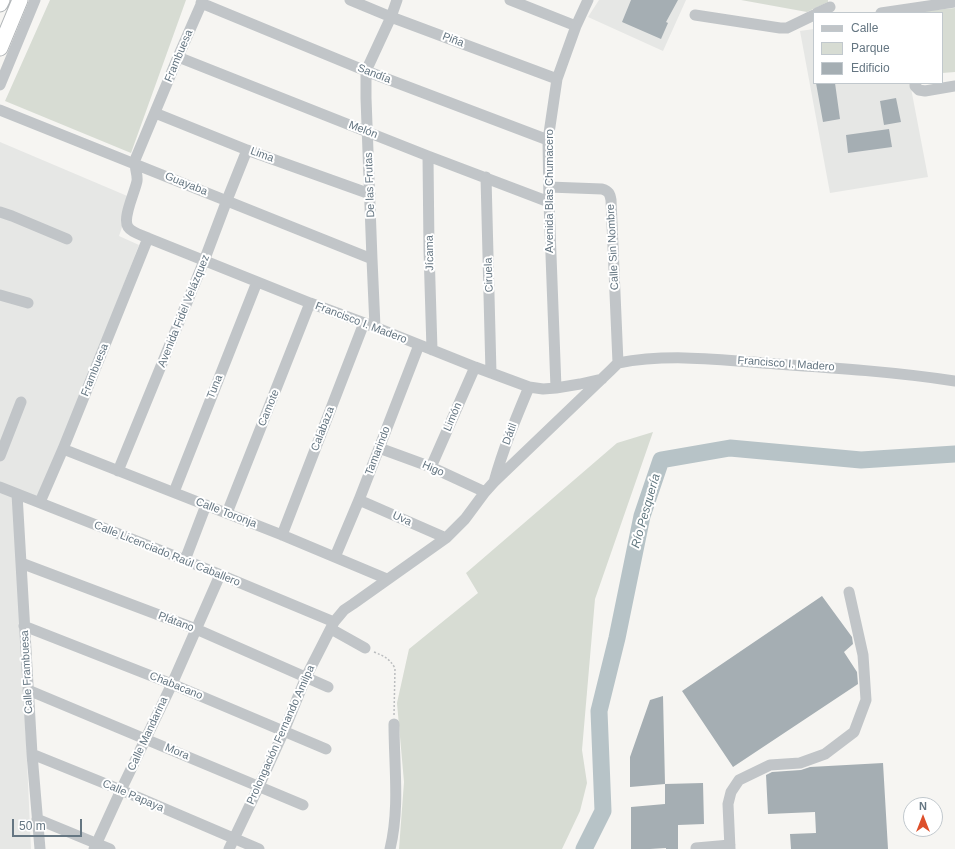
<!DOCTYPE html>
<meta charset="utf-8">
<style>
body{margin:0}
#map{position:relative;width:955px;height:849px;overflow:hidden;background:#f6f5f2;font-family:Helvetica,sans-serif}
canvas{display:block}
.legend{position:absolute;left:813px;top:12px;width:130px;height:72px;box-sizing:border-box;background:#fff;border:1px solid #c1c8cd;margin:0;padding:5px 7px;list-style:none;font-size:12px;color:#657682}
.legend li{display:flex;align-items:center;gap:8px;height:20px}
.legend b{width:20px;border:1px solid #c1c8cd}
.north{position:absolute;left:903px;top:797px;width:40px;height:40px;box-sizing:border-box;background:#fff;border:1px solid #c1c8cd;border-radius:50%;rotate:0deg;font-size:11px;font-weight:700;line-height:16px;text-align:center;color:#657682}
.north::after{content:'';display:block;margin:auto;width:14px;height:18px;background:#dd502b;clip-path:polygon(50% 0,100% 100%,50% 72%,0 100%)}
.scale{position:absolute;left:12px;top:819px;width:70px;height:18px;box-sizing:border-box;border:2px solid #657682;border-top:0;padding-left:5px;font-size:12px;line-height:14px;white-space:nowrap;color:#657682;-webkit-text-stroke:3px #fff;paint-order:stroke}
</style>
<div id="map">
<canvas width="955" height="849"></canvas>
<ul class="legend">
<li><b style="height:5px;background:#c1c5c8"></b>Calle</li>
<li><b style="height:11px;background:#d7dcd3"></b>Parque</li>
<li><b style="height:11px;background:#a5aeb3"></b>Edificio</li>
</ul>
<div class="north">N</div>
<div class="scale">50 m</div>
</div>
<script>
const ctx = document.querySelector('canvas').getContext('2d');
ctx.lineJoin = 'round';
function paint(path, color) {
  ctx.fillStyle = color;
  ctx.fill(path, 'evenodd');
}
function strokePath(path, color, width, dash) {
  ctx.strokeStyle = color;
  ctx.lineWidth = width;
  ctx.lineCap = dash ? 'butt' : 'round';
  ctx.setLineDash(dash || []);
  ctx.stroke(path);
}
function label(font, color, halo, rows, align = 'center') {
  ctx.font = font + ' Helvetica,sans-serif';
  ctx.lineWidth = 4;
  ctx.setLineDash([]);
  ctx.textBaseline = 'middle';
  ctx.strokeStyle = halo;
  ctx.fillStyle = color;
  for (const [text, x, y, turn = 0] of rows) {
    ctx.save();
    ctx.translate(x, y);
    ctx.rotate((+turn || 0) * Math.PI / 180);
    ctx.textAlign = isNaN(turn) ? turn : align;
    if (halo) ctx.strokeText(text, 0, 0);
    ctx.fillText(text, 0, 0);
    ctx.restore();
  }
}
paint(new Path2D(`
 M599,0H686L663,51L588,17Z
 M814,29V83H910L928,177L830,193L800,31Z
 M0,142L132,198L119,236L139,245L41,497L15,496L31,849H0Z`), '#e6e7e5');
paint(new Path2D(`
 M50,0H186L131,153L5,101Z
 M741,0H828V2L807,12Z
 M955,8V72L942,73V13L913,12Z
 M653,432L595,599L582,750L587,783L580,811L562,849H399L404,782L397,703L409,649L478,593L466,573L617,443Z`), '#d7dcd3');
strokePath(new Path2D(`
 M584,849L603,811L599,711L617,638L642,516L661,460L730,448L861,460L955,454`), '#b7c3c7', 17);
paint(new Path2D(`
 M631,0H678L666,22L668,23L661,39L622,22Z
 M816,83H835L840,119L823,122Z
 M896,98L901,122L884,125L880,101Z
 M889,129L892,147L848,153L846,135Z
 M822,596L852,637L853,644L844,652L857,672L858,684L733,767L682,691Z
 M663,696L665,784L630,787V757L650,700Z
 M883,763L888,849H791L790,834L816,833L815,812L768,814L766,775L772,772L801,770L810,767Z
 M703,783L704,824L678,825V849H666V848L650,849H631V807L665,804V784Z`), '#a5aeb3');
const highway = new Path2D(`
 M0,4L2,0
 M0,48L20,0`);
strokePath(highway, '#b2b6b9', 17);
strokePath(new Path2D(`
 M374,652C384,656 389,658 395,668L394,715`), '#bbbdbf', 1.5, [2, 2]);
strokePath(new Path2D(`
 M203,0L178,57L135,160C134,167 138,174 137,181C135,192 122,218 128,227C132,233 142,235 148,238L310,303L375,327L475,367L529,387L543,389L556,388L580,384L602,379
 M350,0L391,17L557,79
 M510,0L576,26
 M201,3L366,71L548,140
 M817,13L830,7
 M881,13L955,2
 M695,15L780,28H787L814,15
 M178,57L428,156L549,202
 M915,83V86L919,90L925,91L955,86
 M0,85L35,0
 M0,110L372,259
 M155,113L247,150L370,194
 M428,156L429,250L432,350
 M486,177L491,373
 M549,187L602,189C609,191 610,194 611,200L618,363
 M0,212L12,216L67,239
 M0,295L28,303
 M375,327L372,259L366,98V71L391,17L397,0
 M618,363C670,353 723,360 776,364C836,368 896,372 955,381
 M556,388L549,202L548,140L557,79L576,26L588,0
 M379,448L431,467L485,492
 M63,449L282,535L387,579
 M0,456L21,402
 M431,467L475,367
 M118,471L204,261L227,200L247,150
 M494,482C503,449 516,418 529,387
 M0,487L185,560L334,622
 M174,492L257,282
 M17,494L32,754L40,849
 M359,500L446,538
 M40,502L63,449L148,238
 M227,513L310,303
 M282,535L364,323
 M335,557L359,500L419,345
 M185,560L206,505
 M21,563L196,629L328,687
 M24,626L172,684L326,749
 M331,629L365,648
 M28,690L303,805
 M32,754L121,790L259,849
 M37,819L110,849
 M94,849L121,790L172,684L220,575
 M229,849L259,786L284,731L306,677L334,622L344,610L353,604L446,538L465,519L485,492L494,482L611,370L618,363
 M390,849C400,808 394,766 394,724
 M696,849V848L730,845
 M730,849L728,804L731,792L739,780L770,765L800,763L825,754L854,732L866,700L863,655L849,592`), '#c1c5c8', 11);
strokePath(highway, '#fff', 15);
label('11px', '#657682', '#fff', [
 ["Piña",453,40,21],
 ["Frambuesa",179,56,-67],
 ["Sandía",374,74,21],
 ["Melón",363,130,21],
 ["Lima",262,155,20],
 ["Guayaba",186,184,22],
 ["De las Frutas",370,185,-92],
 ["Avenida Blas Chumacero",550,191,-90],
 ["Calle Sin Nombre",613,247,-93],
 ["Jícama",430,253,-91],
 ["Ciruela",489,275,-92],
 ["Avenida Fidel Velázquez",184,311,-68],
 ["Francisco I. Madero",361,323,21],
 ["Francisco I. Madero",786,364,4],
 ["Frambuesa",95,370,-68],
 ["Tuna",215,387,-68],
 ["Camote",269,408,-68],
 ["Limón",453,417,-67],
 ["Calabaza",323,429,-69],
 ["Dátil",510,434,-70],
 ["Tamarindo",378,451,-69],
 ["Higo",433,469,23],
 ["Calle Toronja",226,513,21],
 ["Uva",402,519,24],
 ["Calle Licenciado Raúl Caballero",167,554,22],
 ["Plátano",176,622,21],
 ["Calle Frambuesa",27,672,-93],
 ["Chabacano",176,686,22],
 ["Calle Mandarina",148,734,-65],
 ["Prolongación Fernando Amilpa",281,735,-66],
 ["Mora",177,752,22],
 ["Calle Papaya",133,796,23]
]);
label('italic 12px', '#61777f', '#fff', [
 ["Río Pesquería",646,511,-74]
]);
</script>
